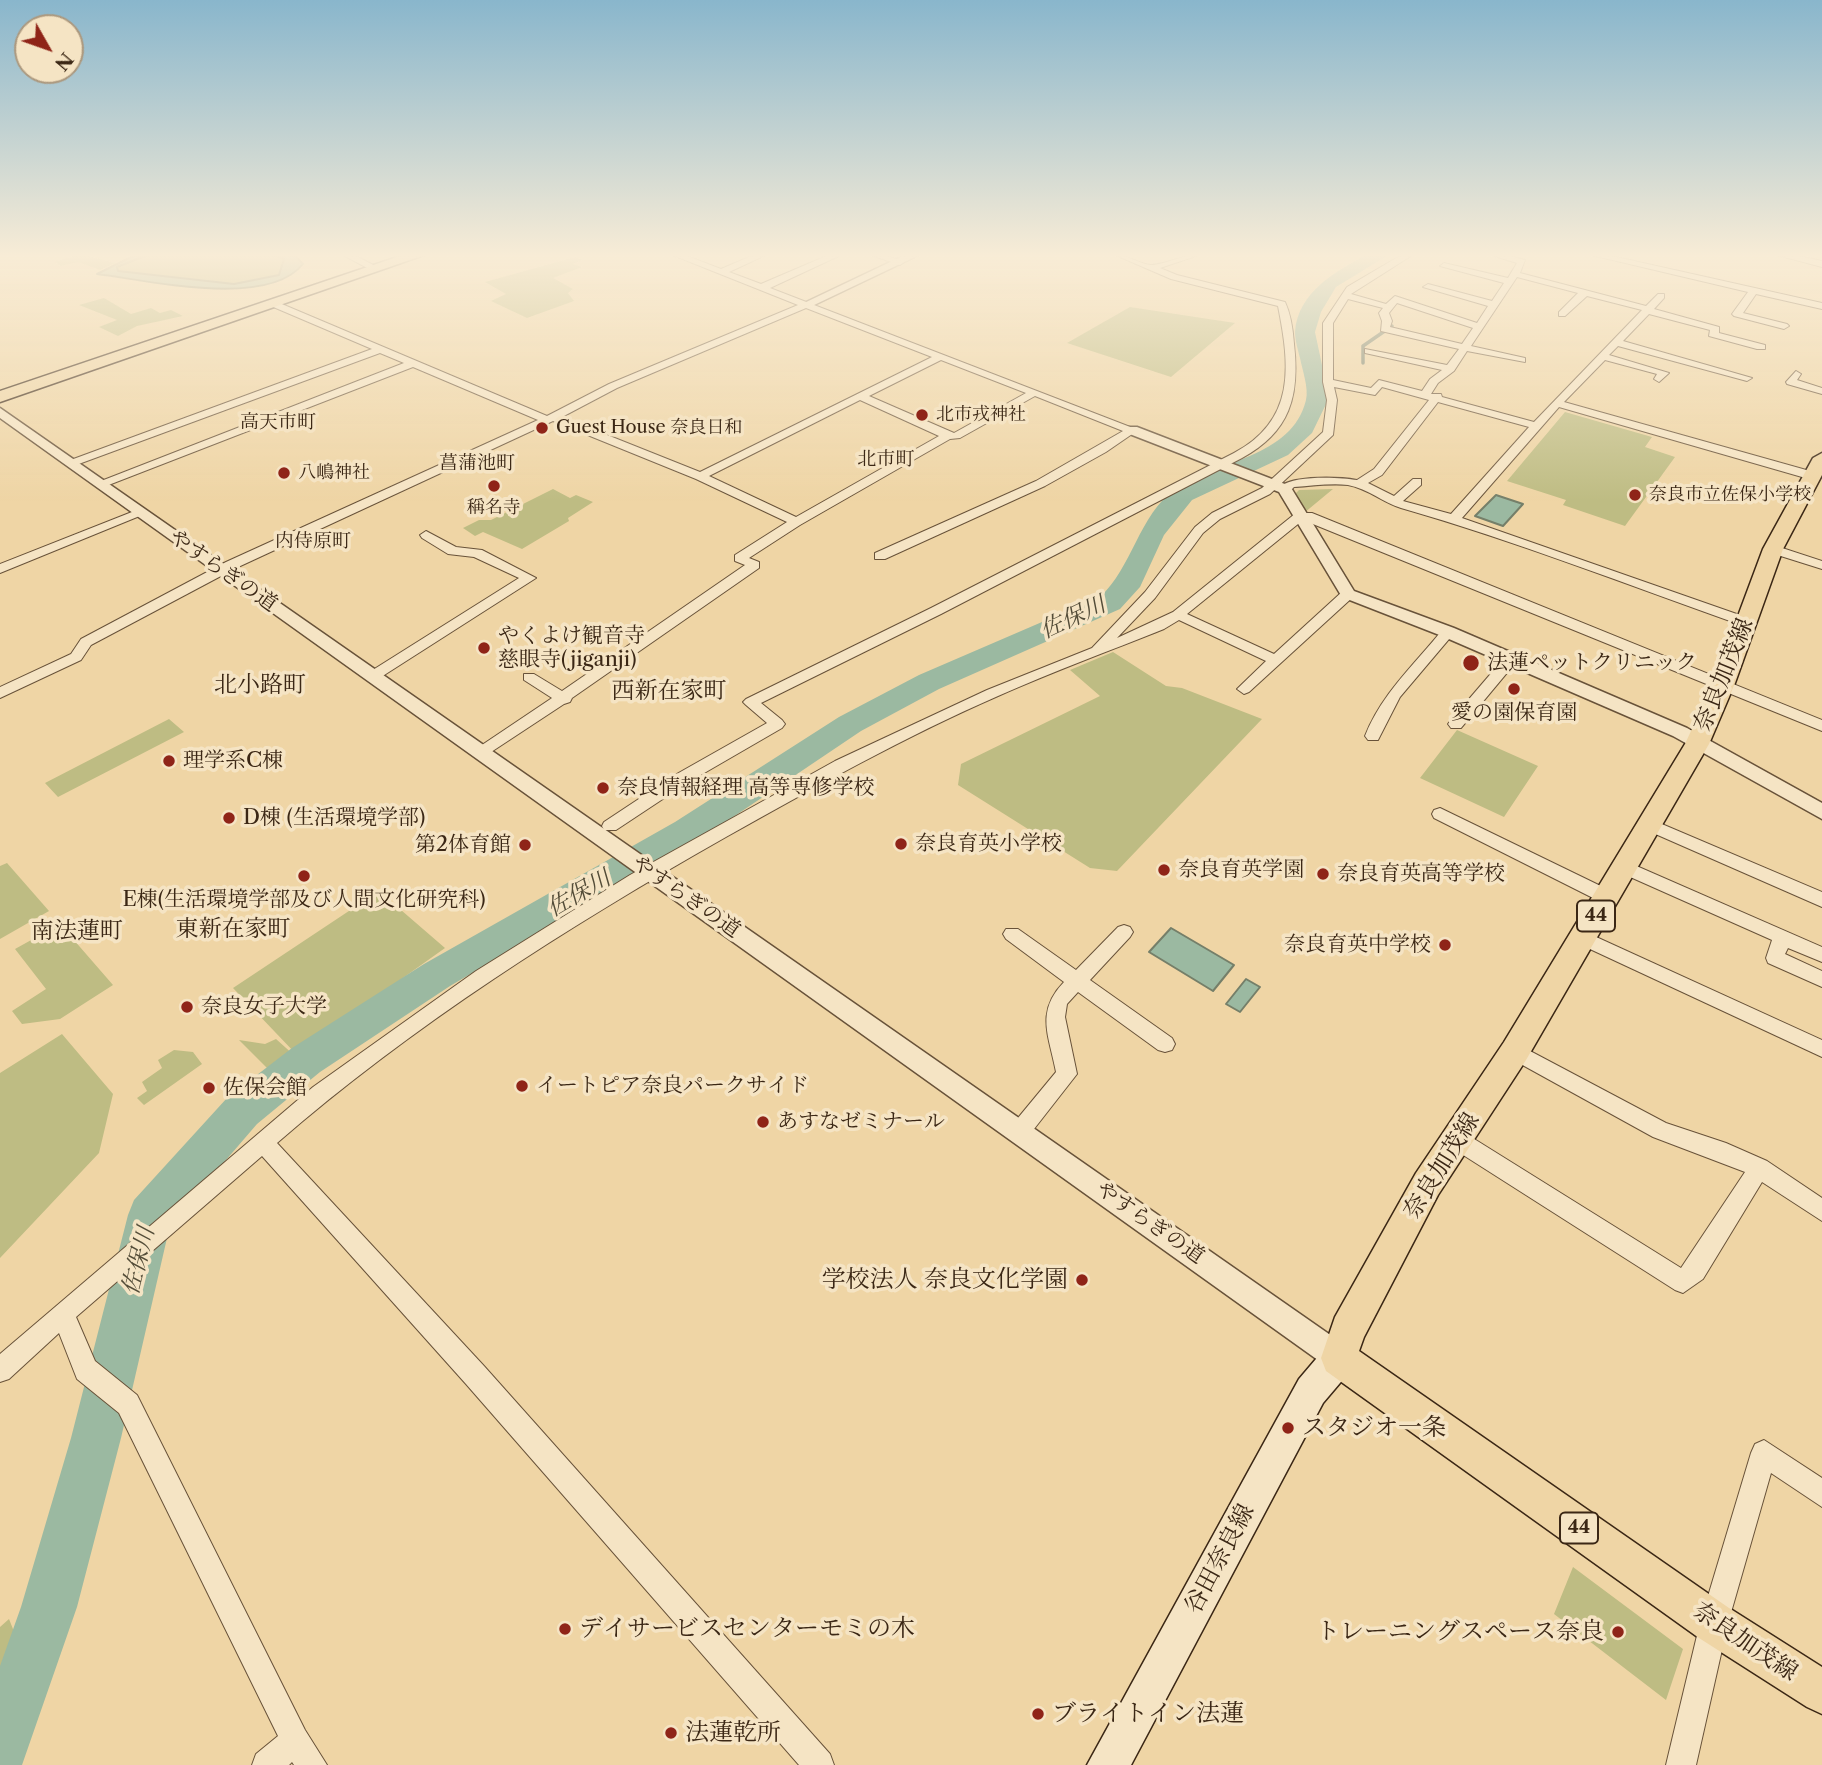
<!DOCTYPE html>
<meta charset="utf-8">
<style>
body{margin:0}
#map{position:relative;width:1822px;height:1765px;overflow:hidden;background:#efd5a5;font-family:"Libre Caslon Text",serif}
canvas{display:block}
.north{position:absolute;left:14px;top:14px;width:70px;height:70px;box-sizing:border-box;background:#f5e4c4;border:2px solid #ab987e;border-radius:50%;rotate:130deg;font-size:19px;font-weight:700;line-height:28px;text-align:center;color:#3b2715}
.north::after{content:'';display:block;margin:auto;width:24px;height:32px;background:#8f2418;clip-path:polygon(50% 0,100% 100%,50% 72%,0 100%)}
</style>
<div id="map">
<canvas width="1822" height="1765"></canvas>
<div class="north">N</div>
</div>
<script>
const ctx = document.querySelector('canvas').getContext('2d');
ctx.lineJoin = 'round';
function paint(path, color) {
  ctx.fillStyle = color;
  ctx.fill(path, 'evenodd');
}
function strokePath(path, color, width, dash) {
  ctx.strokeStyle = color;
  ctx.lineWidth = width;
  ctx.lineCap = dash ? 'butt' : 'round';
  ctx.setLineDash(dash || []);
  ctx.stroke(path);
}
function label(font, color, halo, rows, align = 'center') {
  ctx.font = font + ' "Libre Caslon Text","Noto Serif JP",serif';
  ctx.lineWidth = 7;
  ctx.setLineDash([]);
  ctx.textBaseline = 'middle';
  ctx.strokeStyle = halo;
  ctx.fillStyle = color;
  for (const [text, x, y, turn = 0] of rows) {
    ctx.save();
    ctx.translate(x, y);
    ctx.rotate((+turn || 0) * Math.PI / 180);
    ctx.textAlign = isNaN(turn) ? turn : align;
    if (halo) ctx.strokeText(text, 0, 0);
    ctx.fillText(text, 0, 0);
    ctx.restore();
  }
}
paint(new Path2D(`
 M80,254L115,263L100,270L78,262L61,266L55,262Z
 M150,254H272L284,259L279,275L234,284L118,271L117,268Z
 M575,257L582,260L573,264L582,267L553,278L573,289L568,293L574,301L527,318L491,301L506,294L485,282Z
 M104,298L131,314L151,308L160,313L171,310L183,316L137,326L118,336L99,327L117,320L79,305Z
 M1130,307L1235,323L1171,377L1067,343Z
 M1565,412L1652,437L1645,447L1675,457L1625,526L1563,505L1566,500L1507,481Z
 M553,489L570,498L576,495L593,502L568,518L569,521L522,549L483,532L475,536L463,528L479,520H491Z
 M1333,489L1304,513L1293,496L1299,490Z
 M1113,652L1166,686L1182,688L1262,719L1117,871L1090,868L958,785L961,764L1100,696L1070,670Z
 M169,719L184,732L58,797L45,783Z
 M1457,730L1538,766L1504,817L1420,778Z
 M7,863L49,911L0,939V866Z
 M379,891L445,948L296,1054L233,988Z
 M60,924L113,985L60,1019L22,1024L12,1011L46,989L15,949Z
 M62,1034L113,1094L99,1153L0,1258V1073Z
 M276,1039L295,1056L271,1072L239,1040L265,1044Z
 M174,1050L193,1052L202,1064L144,1105L137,1098L147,1091L142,1082L162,1068L158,1060Z
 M1573,1567L1683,1649L1666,1700L1554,1614Z
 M9,1619L17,1639L0,1710V1627Z`), '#bebc83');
const water = new Path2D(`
 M137,254H150L117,267L118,271L234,284L279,275L284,259L272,254H294L303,264C267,309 147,280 97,274Z
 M1496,495L1523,504L1503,526L1475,516Z
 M1171,928L1234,965L1213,991L1149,952Z
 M1246,979L1260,987L1240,1012L1226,1004Z`);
paint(water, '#9bb9a1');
strokePath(water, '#757f69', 2);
strokePath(new Path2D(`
 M1363,363V346L1392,326`), '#757f69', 3.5);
paint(new Path2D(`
 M1368,254H1390L1336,287L1321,312L1315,332L1329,398L1312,433L1288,455L1192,500L1164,535L1140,587L1120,609L939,689L861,731L699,840L450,986L320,1072L257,1124L170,1225L121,1438L77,1607L22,1765H0V1666L21,1607L71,1438L128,1215L134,1200L227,1098L292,1048L424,964L675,822L839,717L919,675L1100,597C1132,568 1139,515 1175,489C1217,460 1292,458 1306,400C1309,388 1302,369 1300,358C1298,350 1295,340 1295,332C1298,291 1337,271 1368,254Z`), '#9bb9a1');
const minor = new Path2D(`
 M341,254H352L381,269L373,271Z
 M670,254H682L721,269L756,254H768L729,272L761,284L831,254H843L770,288L1138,430L1106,452L1045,486L885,559H875V553L1036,481L1123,431L1035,396L960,438L950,439L800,525L749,558L759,562V568L572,698L570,702L564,704L482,758L476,757L474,753L476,749L552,698L524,680V674H534L562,691L745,565L735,561V555L787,522L696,479L553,421L236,568L91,645L81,660L0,698V687L71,654L81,639L226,562L538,420L413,367L106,486L96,483L404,363L380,353L76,465H68V461L372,349L271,306V302H277L547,416L609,384L798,305ZM806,308L932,357L700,472L562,417L617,388ZM941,360L1026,393L954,433L869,396ZM860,400L939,436L796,517L709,476Z
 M868,254H882L904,262L900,265Z
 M1113,254C1127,254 1138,264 1151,265C1164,265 1185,254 1202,254L1160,268L1177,275L1285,302C1291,315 1293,330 1294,344C1300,396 1290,432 1242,458L941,614L761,703L782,720L785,724L782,728L687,783L616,830H604L602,826L604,822L675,775L767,723L746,705L743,702L746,699L931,608L1234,453C1296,420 1290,366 1278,306L1171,279Z
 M1403,254H1414L1351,294L1386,304L1395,296L1477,323L1488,306L1423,287L1428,284L1492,301L1504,283L1440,266L1444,263L1508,278L1517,263L1488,254H1503L1525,260L1520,273L1646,306L1658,294H1664V298L1654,309L1719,327V333L1765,345V349H1757L1709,336L1710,330L1649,314L1623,341L1752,378L1747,381L1618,346L1609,355L1669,373L1659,382L1654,379L1657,374L1605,360L1564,402L1817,473V479H1809L1559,407L1462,518L1751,619V625H1741C1628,585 1516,541 1401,508C1382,502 1369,489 1348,485C1331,483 1311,486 1294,487L1289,492H1281V486C1294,475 1340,477 1357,480L1374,469L1429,400L1382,387L1375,395L1334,387L1337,400L1333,435L1270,494L1220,519L1203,533L1155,598L1117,638L1173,612L1296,513H1312L1822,720V731L1303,520L1187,614L1274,654L1343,591H1353V597L1249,692L1244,694L1237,689L1266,661L1179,620L1164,629C1109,651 1052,672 998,696C904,737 815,787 726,837C569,926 414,1024 277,1143L484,1366L830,1754L834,1765H799L466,1384L262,1156L76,1317L95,1361L137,1395L305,1730L327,1765H294L292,1762L289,1765H252L256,1754L278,1736L119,1413L77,1379L59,1333L9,1379L0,1382V1354L313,1087L476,971L630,875L835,761L987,690L1092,648L1145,592L1195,527L1212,513L1262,488L1323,432L1327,400L1323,382V323L1347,287ZM1517,277L1578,293L1559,312V316H1565L1587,296L1642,310L1534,422L1442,397L1441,394H1431L1438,383L1454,371L1467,351L1525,362V358L1471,346ZM1348,299L1383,308L1379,313L1382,321L1381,331L1459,349L1447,365L1365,349V353L1442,370L1430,379L1422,391L1379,380L1371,388L1333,380V323ZM1397,303L1473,328L1462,344L1390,327L1392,321L1389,313ZM1438,402L1529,427L1451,514L1403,501L1421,485V479H1413L1394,496L1368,483L1382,475Z
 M1587,254H1603L1822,303V309L1756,294L1743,313L1787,324L1789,326L1784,329L1734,316L1732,314L1748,292Z
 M1773,254H1790L1822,261V267Z
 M1796,371L1801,374L1797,380L1822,388V394L1787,384L1786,382Z
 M137,510L147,513L0,573V564Z
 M426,531L456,547L482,550L536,578L378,679H368V673L519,578L474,557L448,554L422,538L420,535Z
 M1773,545L1822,561V569L1768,552L1767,549Z
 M1448,628L1455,632L1400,697L1378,740H1368L1365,736C1382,693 1415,664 1443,629Z
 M1511,655L1518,659L1516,662L1461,728H1451L1448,724L1451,720L1506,656Z
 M1440,808L1613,892L1616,897L1613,902H1601L1434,818L1432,814L1434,810Z
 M1650,819L1822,892V907L1644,829L1642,825L1644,821Z
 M1625,861L1822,947V962L1788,948L1785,954L1822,971V987L1768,963L1766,958L1772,940L1619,872L1616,867L1619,862Z
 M1124,925L1130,927L1133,932L1130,937L1090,980L1172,1038L1175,1044L1172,1050L1165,1052L1158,1050L1078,992L1067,1004L1065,1017L1077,1074L1027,1138L1020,1140L1013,1138L1010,1131L1013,1124L1056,1072C1049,1035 1035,1012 1064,982L1006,939L1003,934L1006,929H1018L1076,970L1118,927Z
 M1583,931L1822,1040V1057L1577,943L1574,938L1577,933Z
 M1515,1043L1666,1123L1726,1143L1767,1161L1822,1198V1221L1762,1182L1703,1279L1683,1293L1675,1290L1449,1146L1445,1139L1449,1132L1456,1129L1463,1132L1681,1268L1745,1172L1653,1137L1508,1057L1505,1051L1508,1045Z
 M1764,1440L1822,1478V1507L1771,1473L1728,1623L1696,1765H1666L1700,1623L1751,1453L1755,1444Z`);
const tertiary = new Path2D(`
 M907,254H921L812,306L802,304Z
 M0,408L1349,1348L1353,1358L1349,1368L1339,1372L1329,1368L0,418Z
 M1127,427H1137L1290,486L1354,591L1454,628L1687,728L1822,803V819L1673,736L1442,636L1342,597L1279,492L1127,433Z`);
const secondary = new Path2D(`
 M1339,1341L1351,1346L1356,1358L1351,1370L1323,1403L1131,1765H1087L1299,1379L1327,1346Z`);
const primary = new Path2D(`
 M1822,453V475L1783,549L1735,683L1709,744L1526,1060L1438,1195L1364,1337L1359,1351L1729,1608L1822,1667V1714L1807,1707L1699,1638L1326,1371L1321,1358L1335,1317L1416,1173L1504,1042L1685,744L1713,683L1763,549L1813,458Z`);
const trunk = new Path2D(`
 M406,254H427L0,402V391Z`);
strokePath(minor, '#685239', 2);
strokePath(tertiary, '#685239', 3);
strokePath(secondary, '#3b2715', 3);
strokePath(primary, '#3b2715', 3);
strokePath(trunk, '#3b2715', 3);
paint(minor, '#f5e4c4');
paint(tertiary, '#f5e4c4');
paint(secondary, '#f5e4c4');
paint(primary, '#efd5a5');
paint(trunk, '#efd5a5');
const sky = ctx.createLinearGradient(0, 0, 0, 501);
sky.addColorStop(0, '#89b6cc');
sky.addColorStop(0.51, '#f8ecd6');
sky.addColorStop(1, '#f8ecd600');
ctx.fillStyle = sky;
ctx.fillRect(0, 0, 1822, 501);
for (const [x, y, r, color] of [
 [922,415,7,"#8f2418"],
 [542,428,7,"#8f2418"],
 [284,473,7,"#8f2418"],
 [494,486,7,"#8f2418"],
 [1635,495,7,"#8f2418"],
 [484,648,7,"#8f2418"],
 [1471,663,9,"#8f2418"],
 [1514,689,7,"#8f2418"],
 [169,761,7,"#8f2418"],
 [603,788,7,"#8f2418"],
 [229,818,7,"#8f2418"],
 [901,844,7,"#8f2418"],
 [525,845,7,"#8f2418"],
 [1164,870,7,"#8f2418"],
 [1323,874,7,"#8f2418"],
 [304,876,7,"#8f2418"],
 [1445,945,7,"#8f2418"],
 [187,1007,7,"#8f2418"],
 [522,1086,7,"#8f2418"],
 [209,1088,7,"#8f2418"],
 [763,1122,7,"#8f2418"],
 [1082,1280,7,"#8f2418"],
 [1288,1428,7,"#8f2418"],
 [565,1629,7,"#8f2418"],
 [1618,1632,7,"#8f2418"],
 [1038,1714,7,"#8f2418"],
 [671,1733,7,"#8f2418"]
]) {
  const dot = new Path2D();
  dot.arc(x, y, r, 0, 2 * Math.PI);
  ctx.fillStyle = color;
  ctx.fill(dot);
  strokePath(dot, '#f5e4c4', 2.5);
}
label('18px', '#3b2715', '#f5e4c4', [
 ["北市戎神社",936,415],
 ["Guest House 奈良日和",556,428],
 ["八嶋神社",298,473],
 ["奈良市立佐保小学校",1649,495],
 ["稱名寺",494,508,"center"]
], 'left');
label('19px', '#3b2715', '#f5e4c4', [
 ["高天市町",278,423],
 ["北市町",886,460],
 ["菖蒲池町",477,464],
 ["内侍原町",313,542]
]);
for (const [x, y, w] of [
 [1596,916,38],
 [1579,1528,38]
]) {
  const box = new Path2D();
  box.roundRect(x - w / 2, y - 15.5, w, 31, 5);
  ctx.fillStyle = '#f5e4c4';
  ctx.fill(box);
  strokePath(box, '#3b2715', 2);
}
label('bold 19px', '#3b2715', null, [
 ["44",1596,916],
 ["44",1579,1528]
]);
label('21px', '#3b2715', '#f5e4c4', [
 ["やすらぎの道",223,571,35],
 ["やすらぎの道",686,897,35],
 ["やすらぎの道",1150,1223,35]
]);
label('21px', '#3b2715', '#f5e4c4', [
 ["やくよけ観音寺",498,636],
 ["慈眼寺(jiganji)",498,660],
 ["法蓮ペットクリニック",1487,663],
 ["愛の園保育園",1514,713,"center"],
 ["理学系C棟",183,761],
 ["奈良情報経理 高等専修学校",617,788],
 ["D棟 (生活環境学部)",243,818],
 ["奈良育英小学校",915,844],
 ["第2体育館",511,845,"right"],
 ["奈良育英学園",1178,870],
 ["奈良育英高等学校",1337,874],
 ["E棟(生活環境学部及び人間文化研究科)",304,900,"center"],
 ["奈良育英中学校",1431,945,"right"],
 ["奈良女子大学",201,1007],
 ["イートピア奈良パークサイド",536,1086],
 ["佐保会館",223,1088],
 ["あすなゼミナール",777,1122]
], 'left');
label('italic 23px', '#534c38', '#f5e4c4', [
 ["佐保川",1073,618,-25],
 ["佐保川",579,894,-30],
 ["佐保川",139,1261,-76]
]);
label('23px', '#3b2715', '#f5e4c4', [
 ["北小路町",260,685],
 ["西新在家町",669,691],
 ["東新在家町",233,929],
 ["南法蓮町",77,931]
]);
label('24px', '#3b2715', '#f5e4c4', [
 ["奈良加茂線",1724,675,-68],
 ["奈良加茂線",1442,1166,-58],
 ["谷田奈良線",1220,1559,-62],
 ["奈良加茂線",1745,1642,34]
]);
label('24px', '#3b2715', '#f5e4c4', [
 ["学校法人 奈良文化学園",1068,1280,"right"],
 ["スタジオ一条",1302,1428],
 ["デイサービスセンターモミの木",579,1629],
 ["トレーニングスペース奈良",1604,1632,"right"],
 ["ブライトイン法蓮",1052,1714],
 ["法蓮乾所",685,1733]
], 'left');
</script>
